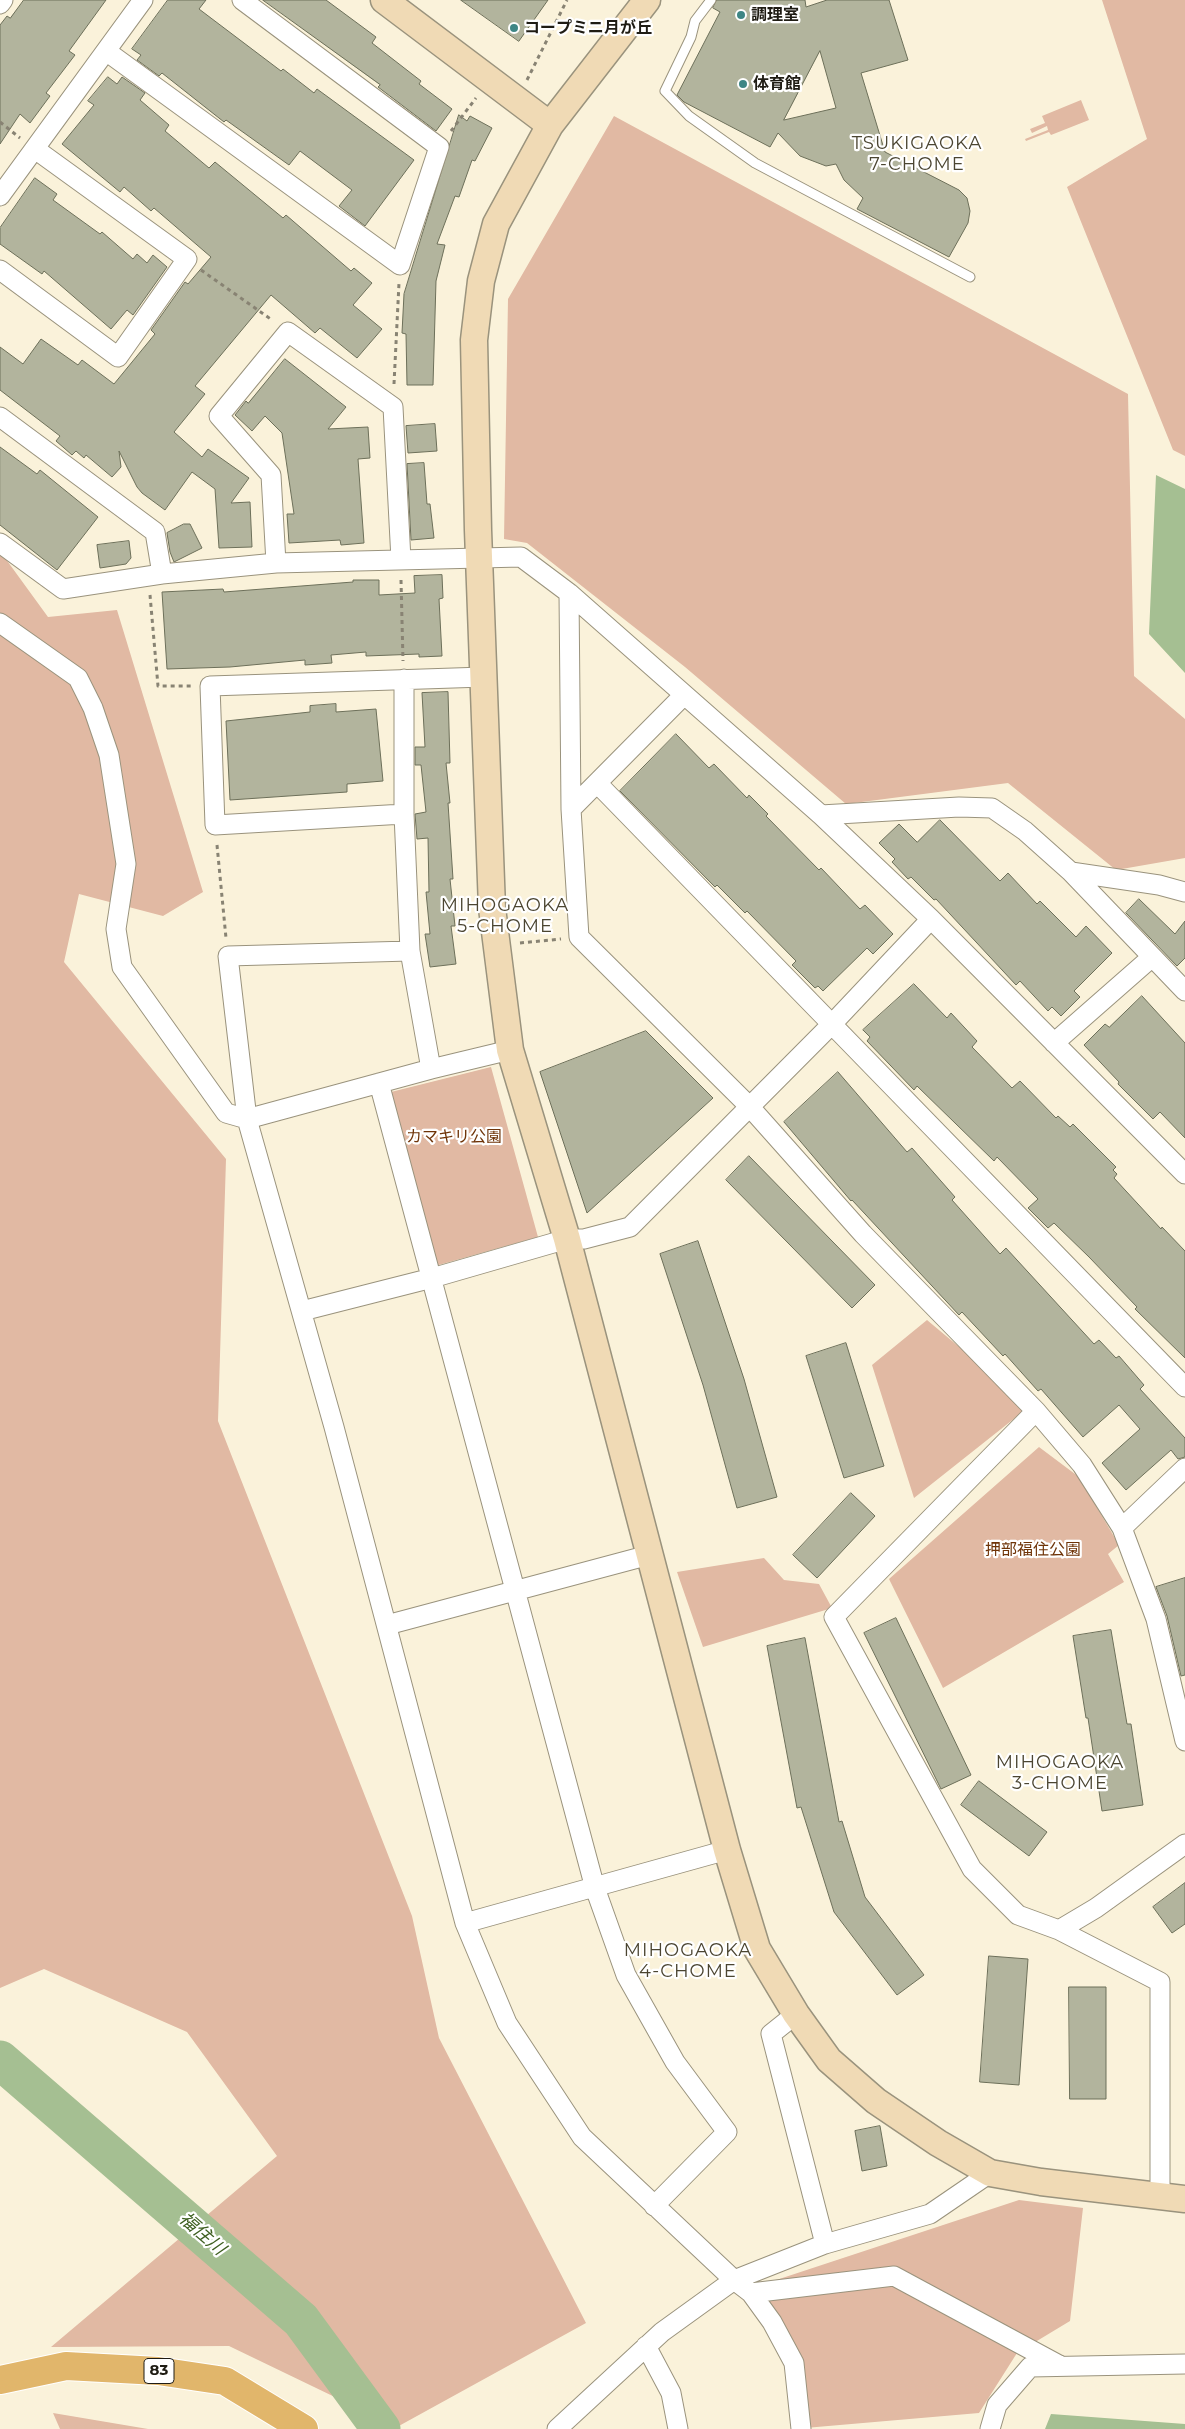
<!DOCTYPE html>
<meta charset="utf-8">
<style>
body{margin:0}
canvas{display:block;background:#faf2da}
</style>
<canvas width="1185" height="2429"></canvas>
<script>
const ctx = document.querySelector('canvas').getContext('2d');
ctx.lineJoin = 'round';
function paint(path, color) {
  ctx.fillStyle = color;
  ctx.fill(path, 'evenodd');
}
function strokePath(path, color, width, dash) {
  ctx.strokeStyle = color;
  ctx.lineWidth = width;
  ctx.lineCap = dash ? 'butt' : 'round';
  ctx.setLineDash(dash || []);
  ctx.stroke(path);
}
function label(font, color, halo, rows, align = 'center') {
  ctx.font = font + ' Montserrat,"Noto Sans JP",sans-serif';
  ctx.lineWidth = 4.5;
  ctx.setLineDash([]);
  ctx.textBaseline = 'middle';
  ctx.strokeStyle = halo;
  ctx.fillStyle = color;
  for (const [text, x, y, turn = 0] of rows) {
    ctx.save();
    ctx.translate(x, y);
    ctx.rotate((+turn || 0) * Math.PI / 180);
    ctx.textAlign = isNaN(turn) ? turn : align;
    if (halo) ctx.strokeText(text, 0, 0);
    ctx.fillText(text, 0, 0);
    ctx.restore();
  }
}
paint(new Path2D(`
 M1102,0H1185V456L1173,450L1067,187L1147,139Z
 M1081,100L1089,120L1051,135L1049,132L1026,141L1025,139L1048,130L1047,126L1032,133L1030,129L1045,123L1042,116Z
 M614,116L1128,394L1134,676L1185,719V858L1116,870L1008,783L846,804L685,667L527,543L504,539L508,299Z
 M0,551L48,617L117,610L203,892L163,916L79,894L64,962L226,1159L218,1421L412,1916L439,2038L586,2323L397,2427L229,2346L51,2347L277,2156L187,2032L44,1969L0,1988Z
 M491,1067L538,1237L435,1266L383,1094Z
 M927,1320L976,1361L1025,1410L914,1498L872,1365Z
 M1039,1447L1079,1477L1119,1545L1108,1554L1124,1582L943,1688L889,1579Z
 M764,1558L784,1580L819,1584L832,1608L703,1647L677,1572Z
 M1019,2200L1083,2208L1070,2321L1017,2353L979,2413L805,2428L796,2350L755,2287Z
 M53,2413L148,2429H60Z`), '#e1b9a3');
paint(new Path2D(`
 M1156,475L1185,489V673L1149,634Z
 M1051,2414L1185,2424V2429H1045Z`), '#a5bf92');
strokePath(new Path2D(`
 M0,2060L301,2320L381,2429`), '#a5bf92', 39);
const building = new Path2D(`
 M24,0H106L69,51L75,55L46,93L50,96L30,123L20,114L0,144V25L7,16L10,18Z
 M168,0H206L199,9L281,71L283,69L314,93L317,89L414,160L365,226L339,206L352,190L300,151L289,165L226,120L224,122L162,73L159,76L137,60L141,55L132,49Z
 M263,0H326L376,37L372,43L421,81L419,84L452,109L436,131L378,87L380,85Z
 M461,0H548L519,41Z
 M717,0H805L806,7L827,0H889L908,60L861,73L885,152L959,190L967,198L970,211L968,223L949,257L857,209L863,198L844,180L836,164L826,166L800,156L778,133L770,147L684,102L677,95L720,12L713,8ZM820,51L836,108L784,120Z
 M108,77L117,84L122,77L145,93L140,100L169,125L165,131L209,168L215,162L283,218L286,215L351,271L354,268L372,283L353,305L382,329L357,358L320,328L315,333L271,295L195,386L205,394L174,432L202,457L208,449L249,478L231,503L250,502L252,547L219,548L215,489L192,472L165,510L142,493L137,487L119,451L121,467L112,477L86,455L84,458L76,451L72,455L56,441L60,436L0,390V347L23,364L41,339L78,365L82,360L114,384L155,334L151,330L185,282L188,284L211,257L154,208L151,211L124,187L120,192L62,144L94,105L88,101Z
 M459,115L467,121L470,116L492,128L475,161L472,160L459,197L455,196L437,244L445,245L436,281L433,385H407L406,334L402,333L404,294Z
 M35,178L57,194L53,200L100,234L102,232L133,259L137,254L147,263L153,255L167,267L133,315L127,310L111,329L44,271L42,274L0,244V228Z
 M285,359L346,407L328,429L368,427L370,458L358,459L364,543L341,545L340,540L289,543L287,514H294L282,433L265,416L252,431L235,415L246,401L248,403Z
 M435,424L437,451L408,453L406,426Z
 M0,447L37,474L40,470L98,517L57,570L0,525Z
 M424,463L427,504H430L434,538L411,540L407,464Z
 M184,524H190L202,548L174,562L170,552L167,533Z
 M129,541L131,558L126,564L100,568L97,545Z
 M442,575L443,598L439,599L442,656L419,657V654L366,656V652L331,655L332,663L305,665V660L230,667L167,669L162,592L223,589L224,592L353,582V580H379V595L415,593L414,576Z
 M448,692L450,763H446L450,803H448L453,879H450L455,926H451L456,964L430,967L425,934H430L426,892H429L428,838L417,839L415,814L426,812L421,765H415V747H425L422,693Z
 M336,704V712L376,709L383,781L347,784V792L230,800L226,721L310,712V706Z
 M676,734L709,768L714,764L747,798L749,795L768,814L766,816L819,870L821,868L860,909L865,905L893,934L873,954L867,948L823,991L818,986L815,988L792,965L796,961L747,911L745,913L717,885L715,887L620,791Z
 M940,820L1000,881L1008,873L1037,904L1040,901L1076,937L1086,926L1112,953L1074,991L1080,997L1061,1016L1052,1007L1048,1011L1020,981L1016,985L936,899L934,900L911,877L908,879L892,862L895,859L879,843L899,824L917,842Z
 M1139,899L1175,934L1185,921V958L1177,966L1126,913Z
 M914,984L947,1018L951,1013L977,1041L972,1047L1012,1088L1020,1081L1056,1118L1058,1116L1070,1127L1073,1124L1116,1167L1113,1170L1117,1174L1114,1178L1161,1229L1162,1227L1185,1251V1358L1135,1309L1137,1307L1089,1257L1054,1223L1048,1228L1028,1208L1038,1199L997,1157L994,1161L917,1086L914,1090L867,1041L870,1037L863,1030Z
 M1142,996L1185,1043V1138L1160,1112L1153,1119L1118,1084L1119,1082L1084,1045L1105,1024L1109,1027Z
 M646,1031L713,1098L587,1213L540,1072Z
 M838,1072L907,1152L912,1148L955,1197L952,1200L1000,1254L1006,1248L1094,1344L1099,1340L1116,1358L1119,1356L1144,1385L1140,1389L1185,1438V1457L1178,1459L1171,1450L1126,1490L1102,1463L1140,1429L1119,1405L1083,1437L1041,1389L1038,1391L1005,1354L1003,1356L962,1312L959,1315L852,1200L851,1201L784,1122Z
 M749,1156L875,1285L852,1308L726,1180Z
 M698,1241L744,1379L777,1497L737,1508L703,1385L660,1254Z
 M846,1343L884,1466L844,1478L806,1356Z
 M851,1493L875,1516L817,1578L793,1555Z
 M1185,1578V1675L1181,1676L1167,1616L1156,1587Z
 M896,1618L971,1775L941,1789L864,1633Z
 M1111,1630L1127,1724H1131L1143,1805L1102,1811L1088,1718H1086L1073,1636Z
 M805,1638L839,1822L842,1821L865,1897L924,1975L897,1995L834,1912L801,1807L797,1808L767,1646Z
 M979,1781L1047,1832L1029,1856L961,1805Z
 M1185,1883V1924L1172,1933L1153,1907Z
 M989,1956L1028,1959L1019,2085L980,2082Z
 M1069,1987H1106V2099H1070Z
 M880,2126L887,2166L862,2171L855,2131Z`);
paint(building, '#b2b49d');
strokePath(building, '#6d705a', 1);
const lane = new Path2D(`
 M711,0L695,21L691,37L665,91L689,116L755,163L970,277`);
const street = new Path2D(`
 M0,4L3,0
 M106,51L400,265L439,147L242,0
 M0,196L143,0
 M0,270L118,357L187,259L35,149
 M0,417L155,532L162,574
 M0,543L63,589L162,574L276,563L521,557L569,593L821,815L931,919L1185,1174
 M276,563L271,475L219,416L288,332L393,407L401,560
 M569,593L571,809L579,937L749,1106L863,1234L1036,1411L1082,1465L1122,1528L1156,1619L1185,1741
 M0,623L78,678L93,708L109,755L126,864L116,929L122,967L226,1113L247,1119L334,1427L465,1923L507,2023L582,2137L734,2280L751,2293L772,2322L794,2363L801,2429
 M404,679V814L410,951L228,956L247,1119L431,1069L510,1050
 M597,783L1185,1387
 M571,809L684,695
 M404,814L215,825L210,686L484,677
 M821,815L959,807L992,808L1025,831L1071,872L1159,885L1185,892
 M1071,872L1185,991
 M410,951L431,1069
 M1054,1043L1152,957
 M379,1083L595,1888L626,1975L675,2062L727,2132L654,2206
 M302,1311L432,1278L567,1239H584L630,1227L832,1024L931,919
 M1036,1411L834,1617L972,1869L1018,1915L1059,1930L1096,1908L1185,1844
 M1122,1528L1185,1468
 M387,1625L649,1555
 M465,1923L727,1850
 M1059,1930L1160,1982V2196
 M796,2014L771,2034L825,2244
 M751,2293L894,2276L1061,2366
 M646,2346L671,2393L678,2429
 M557,2429L662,2332L734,2280L825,2244L930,2214L990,2173
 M990,2429L997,2405L1030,2367L1185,2364`);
const secondary = new Path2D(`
 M384,0L550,125
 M647,0L550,125L496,224L481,281L474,340L478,530L492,908L510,1050L567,1239L727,1850L757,1949L796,2014L829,2060L876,2101L938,2143L990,2173L1041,2182L1185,2199`);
const primary = new Path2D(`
 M0,2380L66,2366L158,2371L225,2381L304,2429`);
strokePath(lane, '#9a937d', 11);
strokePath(street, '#9a937d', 21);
strokePath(secondary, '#9a937d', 29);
strokePath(primary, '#fff', 30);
strokePath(new Path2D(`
 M527,80L567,0
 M0,122L20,138
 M451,131L476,98
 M201,270L272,320
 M394,384L399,283
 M401,580L403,661
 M150,595L158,686H192
 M217,845L226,938
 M520,943L561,939`), '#888373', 3, [4, 4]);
strokePath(lane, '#fff', 9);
strokePath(street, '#fff', 19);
strokePath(secondary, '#f0dab5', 26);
strokePath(primary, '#e1b66b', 28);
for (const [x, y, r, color] of [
 [741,15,5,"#3e8685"],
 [514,28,5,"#3e8685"],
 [743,84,5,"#3e8685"]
]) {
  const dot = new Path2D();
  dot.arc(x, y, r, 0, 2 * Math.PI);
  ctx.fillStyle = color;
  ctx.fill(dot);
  strokePath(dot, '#fff', 2);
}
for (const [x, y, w] of [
 [159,2371,30]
]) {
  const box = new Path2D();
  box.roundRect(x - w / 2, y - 12.5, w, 25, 4);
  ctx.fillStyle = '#fff';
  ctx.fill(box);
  strokePath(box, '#1f1c14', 1);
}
label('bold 15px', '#1f1c14', null, [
 ["83",159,2371]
]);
label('bold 16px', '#1f1c14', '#fff', [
 ["調理室",751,15],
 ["コープミニ月が丘",524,28],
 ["体育館",753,84]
], 'left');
label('16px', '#6f3408', '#fff', [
 ["カマキリ公園",454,1137],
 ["押部福住公園",1033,1550]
]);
ctx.letterSpacing = '1px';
label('18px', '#4b4531', '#fff', [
 ["TSUKIGAOKA",917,144],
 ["7-CHOME",917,165],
 ["MIHOGAOKA",505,906],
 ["5-CHOME",505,927],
 ["MIHOGAOKA",1060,1763],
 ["3-CHOME",1060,1784],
 ["MIHOGAOKA",688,1951],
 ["4-CHOME",688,1972]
]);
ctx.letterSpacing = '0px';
label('italic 18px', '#3e5f20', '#fff', [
 ["福住川",202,2234,41]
]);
</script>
